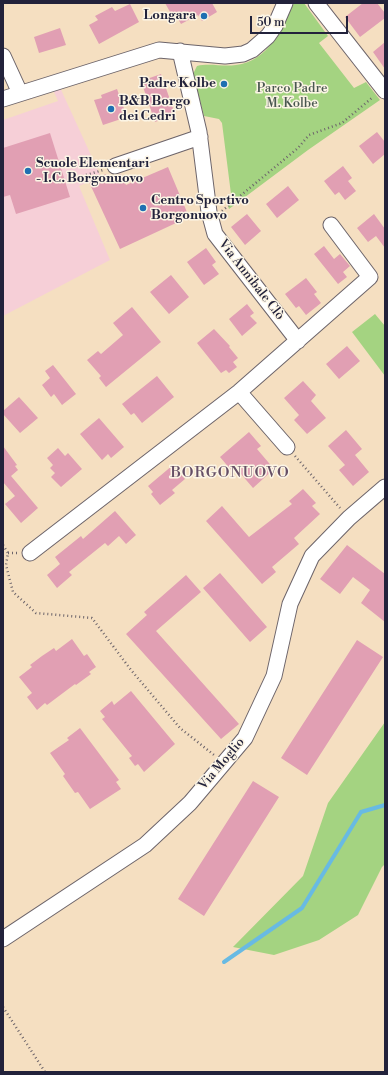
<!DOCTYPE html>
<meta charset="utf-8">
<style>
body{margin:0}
#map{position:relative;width:388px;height:1075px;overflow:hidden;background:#f5dfc1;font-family:"Libre Bodoni",serif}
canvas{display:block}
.frame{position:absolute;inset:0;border:4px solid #22223b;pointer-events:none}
.scale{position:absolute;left:250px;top:16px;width:98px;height:18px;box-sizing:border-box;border:2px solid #22223b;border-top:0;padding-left:5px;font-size:12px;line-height:14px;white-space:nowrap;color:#22223b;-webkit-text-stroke:3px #fcf5e5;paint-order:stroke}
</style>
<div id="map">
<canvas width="388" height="1075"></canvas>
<div class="frame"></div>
<div class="scale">50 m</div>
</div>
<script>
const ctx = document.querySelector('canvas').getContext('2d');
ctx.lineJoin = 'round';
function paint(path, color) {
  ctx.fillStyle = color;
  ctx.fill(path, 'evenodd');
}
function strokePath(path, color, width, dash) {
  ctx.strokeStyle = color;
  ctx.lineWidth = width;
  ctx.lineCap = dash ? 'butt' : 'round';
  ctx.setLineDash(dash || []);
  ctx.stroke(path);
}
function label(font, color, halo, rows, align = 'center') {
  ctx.font = font + ' "Libre Bodoni",serif';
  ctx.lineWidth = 3;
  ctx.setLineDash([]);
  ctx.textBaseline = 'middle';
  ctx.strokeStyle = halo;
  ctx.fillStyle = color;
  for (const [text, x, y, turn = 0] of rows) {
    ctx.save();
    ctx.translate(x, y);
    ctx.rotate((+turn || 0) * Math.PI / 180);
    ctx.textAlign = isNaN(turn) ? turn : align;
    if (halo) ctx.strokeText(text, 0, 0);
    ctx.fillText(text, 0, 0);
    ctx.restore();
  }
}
paint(new Path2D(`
 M57,81L101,177L79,186L110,260L3,316V120L58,101L50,83Z`), '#f6cfd7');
paint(new Path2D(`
 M294,3H304L328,36L319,43L354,88L366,82L380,100L308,150L229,209L228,206L232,202L222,123L219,119L204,116L193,74L197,66C210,63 223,67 236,65C269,61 281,29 294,3Z
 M375,314L385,326V376L352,332Z
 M385,722V864L382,867L358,915L319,940L274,955L233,947L303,876L328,803Z`), '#a4d381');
strokePath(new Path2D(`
 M224,962L302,908L361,812L385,805`), '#68bae3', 4);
paint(new Path2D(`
 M165,3H212L217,12L202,21L198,15L181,24L177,17L174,19Z
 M363,3H377L385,13V18L360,37L345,17Z
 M130,4L139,22L99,44L89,25L98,20L95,16L112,7L115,11Z
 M60,28L66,45L39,53L34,37Z
 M385,42V69L373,52Z
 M161,74L175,114L155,122L141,81Z
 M117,89L127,117L103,125L94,100L102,98L101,95Z
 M377,132L385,142V154L373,164L359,146Z
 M50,133L70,197L16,214L10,195L3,197V148Z
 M343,166L352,178L348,181L356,191L345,200L339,192L335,195L324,181Z
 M168,167L189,217L120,249L89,182L106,174L108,178L121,174L126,185Z
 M288,186L299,200L277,218L266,204Z
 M247,214L261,231L245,245L231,227Z
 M374,214L385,229V248L376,236L368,242L357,228Z
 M324,246L334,259L340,254L350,266L343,272L347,277L338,284L314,254Z
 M206,248L216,262L212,265L219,274L204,285L187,262Z
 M171,275L189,297L169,314L150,292Z
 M306,278L317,292L314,294L321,303L306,315L299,306L296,308L285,294Z
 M247,304L254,313L250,316L257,323L242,336L229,319Z
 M132,307L161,342L106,387L99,378L101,376L87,360L98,351L101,354L123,335L113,323Z
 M214,329L230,346L229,347L238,358L233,362L237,367L229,373L226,370L221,373L197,343Z
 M347,346L360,361L339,379L326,364Z
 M53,365L76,394L62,405L54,394L51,397L42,385L50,378L45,371Z
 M157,376L174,397L142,423L134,413L131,415L122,404Z
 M303,381L316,395L311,401L326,418L307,434L294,420L299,415L284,398Z
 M19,397L38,418L20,433L3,414V411Z
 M99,418L124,447L111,458L108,454L102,460L80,434Z
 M346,430L362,449L355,455L369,472L353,486L339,470L345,465L328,446Z
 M249,432L261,446L257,449L274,469L253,488L235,467L231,470L220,457Z
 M3,446L17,465L15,466L18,470L11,476L38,508L21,523L5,504L15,496L3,482Z
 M58,448L65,456L68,453L82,469L61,487L51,477L55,473L50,468L53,465L47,458Z
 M173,465L185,479L172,490L175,493L160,505L151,494L153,492L148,486Z
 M303,489L316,503L312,506L320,514L294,538L299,544L272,567L276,572L262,584L206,521L222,506L249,537L292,504L289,501Z
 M115,511L136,535L126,544L119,536L108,546L105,543L69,572L72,575L57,588L47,575L60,564L55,557L81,536L83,539Z
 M347,545L385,574V622L361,603L370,590L353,577L340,594L320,579Z
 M220,573L267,627L250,642L203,588Z
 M186,575L201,592L156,631L239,724L221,739L126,634L147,615L144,612Z
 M72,639L84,656L87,654L96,667L89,672L91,674L76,685L75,684L47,705L45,703L37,710L27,697L32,693L19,677L32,667L30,665L42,656L54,648L56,651Z
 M357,640L383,657L307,775L281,758Z
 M131,691L175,744L144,772L138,764L135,766L129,758L132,756L102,719L105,717L100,711L112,701L114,705Z
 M80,728L119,780L116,782L121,789L90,809L78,792L75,793L63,776L65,774L50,753L69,740L67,738Z
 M253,781L279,797L204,916L178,899Z`), '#e19fb3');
const street = new Path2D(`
 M316,3L385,91
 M180,51L199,132L209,212L215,234L298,341
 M3,56L20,93
 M3,99L159,50L225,56L243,54L252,50L268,36L275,26L285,3
 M115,166L200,137
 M239,392L287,447
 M30,553L239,392L370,277L331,225
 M3,939L145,845L190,803L245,738L274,676L290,604L312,556L349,518L385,487`);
strokePath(street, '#6c646a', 17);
strokePath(new Path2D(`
 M86,175L103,170
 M222,211L298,148L309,135L342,123L373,97
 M295,456L340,508
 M3,545L8,553L6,565L13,592L36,613L92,618L131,670L180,728L214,755
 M8,553H17
 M3,1007L45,1072`), '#6c646a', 2.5, [1, 3]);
strokePath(street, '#fff', 15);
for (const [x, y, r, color] of [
 [204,16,4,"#1f6fb2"],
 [224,84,4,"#1f6fb2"],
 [111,109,4,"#1f6fb2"],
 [28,171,4,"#1f6fb2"],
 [143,208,4,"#1f6fb2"]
]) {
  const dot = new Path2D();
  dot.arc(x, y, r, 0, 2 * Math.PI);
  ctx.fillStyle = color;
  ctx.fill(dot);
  strokePath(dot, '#fcf5e5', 1.5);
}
label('bold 13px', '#22223b', '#fcf5e5', [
 ["Longara",196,16,"right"],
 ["Padre Kolbe",216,84,"right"],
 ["B&B Borgo",119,102],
 ["dei Cedri",119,117],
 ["Scuole Elementari",36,164],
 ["- I.C. Borgonuovo",36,179],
 ["Centro Sportivo",151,201],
 ["Borgonuovo",151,216]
], 'left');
label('13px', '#495750', '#fcf5e5', [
 ["Parco Padre",292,89],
 ["M. Kolbe",292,104]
]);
label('13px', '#22223b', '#fcf5e5', [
 ["Via Annibale Clò",251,280,52],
 ["Via Moglio",222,764,-50]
]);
ctx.letterSpacing = '1px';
label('15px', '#654e65', '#fcf5e5', [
 ["BORGONUOVO",230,473]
]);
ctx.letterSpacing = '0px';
</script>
